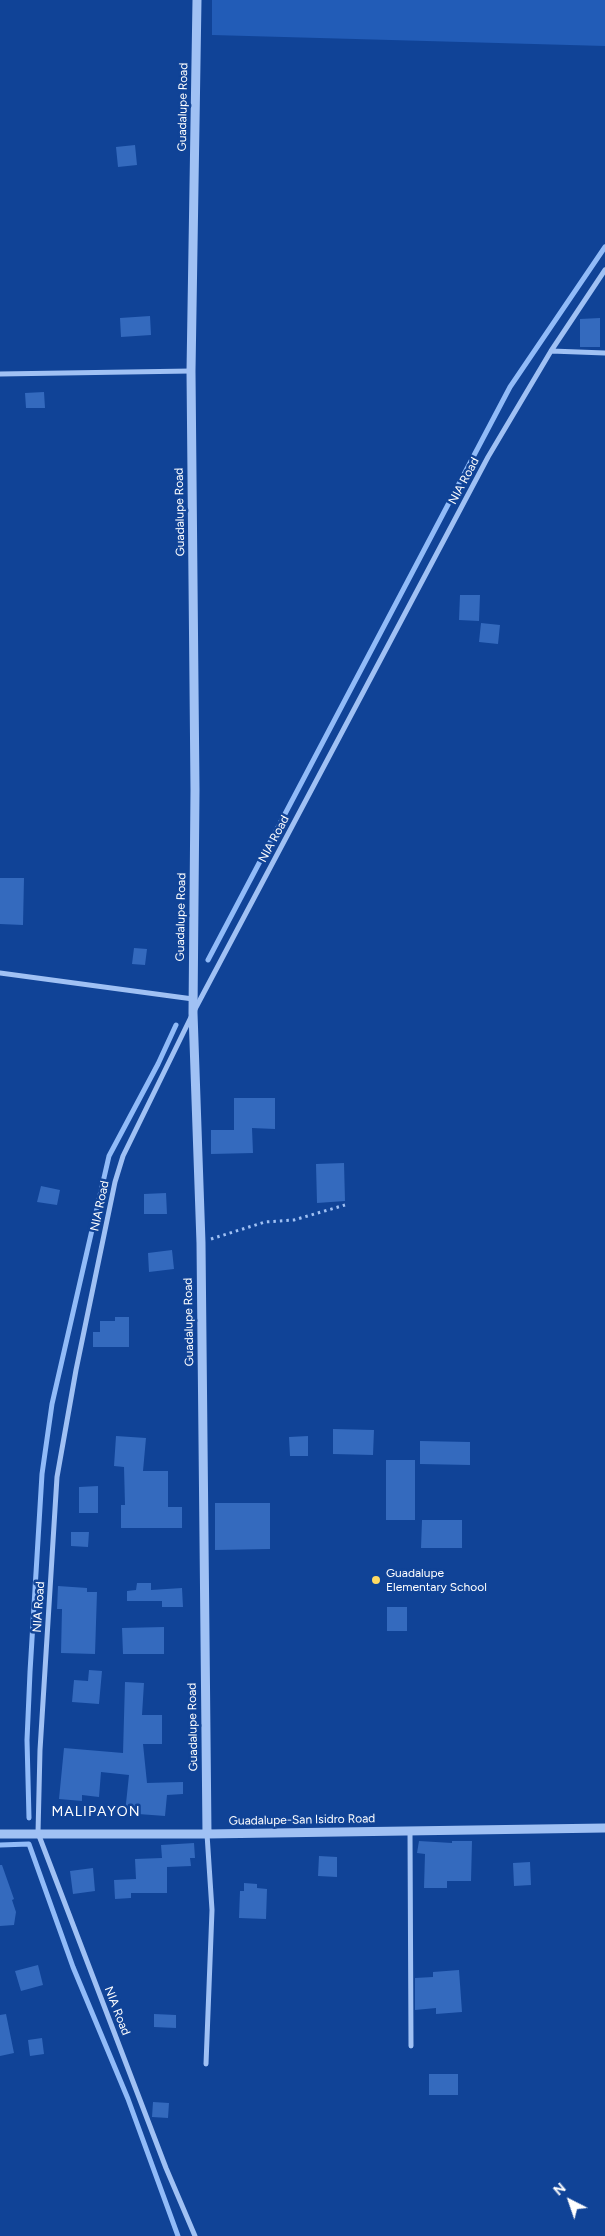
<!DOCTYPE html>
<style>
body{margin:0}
#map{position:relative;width:605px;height:2236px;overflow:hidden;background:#104397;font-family:Figtree,sans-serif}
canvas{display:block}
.north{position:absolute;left:545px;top:2176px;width:50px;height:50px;-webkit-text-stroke:4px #104397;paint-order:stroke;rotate:319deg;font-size:14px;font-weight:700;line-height:20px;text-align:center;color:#fff}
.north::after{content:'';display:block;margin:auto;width:18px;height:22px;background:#fff;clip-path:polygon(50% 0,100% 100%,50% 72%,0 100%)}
</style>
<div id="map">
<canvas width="605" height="2236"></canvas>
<div class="north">N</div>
</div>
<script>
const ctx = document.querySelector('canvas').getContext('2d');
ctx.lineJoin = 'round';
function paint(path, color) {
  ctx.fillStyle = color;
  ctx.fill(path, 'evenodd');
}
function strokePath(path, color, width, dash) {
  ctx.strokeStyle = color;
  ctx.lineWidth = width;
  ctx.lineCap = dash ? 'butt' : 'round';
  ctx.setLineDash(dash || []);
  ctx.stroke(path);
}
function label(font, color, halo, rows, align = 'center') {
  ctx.font = font + ' Figtree,sans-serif';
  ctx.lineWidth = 5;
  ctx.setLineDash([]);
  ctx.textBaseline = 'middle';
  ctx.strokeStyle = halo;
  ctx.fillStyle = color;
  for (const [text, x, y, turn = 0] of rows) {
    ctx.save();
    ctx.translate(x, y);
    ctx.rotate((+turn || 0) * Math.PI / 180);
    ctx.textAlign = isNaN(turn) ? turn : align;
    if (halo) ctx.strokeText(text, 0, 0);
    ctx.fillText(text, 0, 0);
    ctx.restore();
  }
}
paint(new Path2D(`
 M212,0H605V46L212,35Z`), '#225cb7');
strokePath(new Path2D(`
 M208,960L510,387L605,247
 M29,1818L27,1740L30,1672L42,1474L52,1404L109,1156L158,1064L176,1025
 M0,1845L29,1844L73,1967L128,2099L178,2236`), '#91bbf8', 5);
paint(new Path2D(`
 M135,145L137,165L118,167L116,147Z
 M150,316L151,335L121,337L120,318Z
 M600,318V347H580V319Z
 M44,392L45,408H26L25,393Z
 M460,595H480L479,621L459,620Z
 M481,623L500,625L498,644L479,642Z
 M0,878H24L23,925L0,924Z
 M134,948L147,949L145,965L132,964Z
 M234,1098H275V1129L252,1128L253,1153L211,1154V1130H234Z
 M344,1163L345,1201L317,1203L316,1164Z
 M41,1186L60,1190L57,1205L37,1202Z
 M166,1193L167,1214H144V1194Z
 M172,1250L174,1269L149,1272L148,1253Z
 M115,1317H129V1347H93V1332H100V1321H115Z
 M333,1429L374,1430L373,1455L333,1454Z
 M116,1436L146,1438L143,1471H168V1507H182V1528H121V1505H125L124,1467L114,1466Z
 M308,1436V1456H290L289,1437Z
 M420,1441L470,1442V1465L420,1464Z
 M386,1460H415V1520H386Z
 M98,1486V1513H79V1487Z
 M215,1503H270V1549L215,1550Z
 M422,1520H462V1548H421Z
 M71,1532H89L88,1547L71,1546Z
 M137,1583H151V1590L182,1588L183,1607H162V1601H127V1591L136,1590Z
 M58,1586L87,1588V1592H97L95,1654L61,1653L62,1609H57Z
 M387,1607H407V1631H387Z
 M164,1627V1654H123L122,1628Z
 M89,1670L102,1671L99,1704L72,1702L74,1680L88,1681Z
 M125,1682L144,1683L142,1715H162V1744H143L147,1783L183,1782V1794L167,1795L165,1816L125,1813L129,1775L101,1772L99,1797L82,1795V1801L59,1799L64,1748L123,1753Z
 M419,1841L452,1843V1841H472L471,1881H447V1888H424L425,1854L417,1853Z
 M194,1843L195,1858H190L191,1866L167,1867V1893H131V1898L115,1899L114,1880L136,1879L135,1859L162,1858L161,1845Z
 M319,1856L337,1857V1877L318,1876Z
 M530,1862L531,1885L514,1886L513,1863Z
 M0,1865H2L14,1899L12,1900L16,1912L14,1925L0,1926Z
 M93,1868L95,1891L73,1894L70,1871Z
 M244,1883L257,1884V1888L267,1889L266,1919L239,1918L240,1891H244Z
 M38,1965L43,1985L21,1991L15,1971Z
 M459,1970L462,2012L436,2014V2008L415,2010V1978L433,1977V1972Z
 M6,2014L14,2053L0,2056V2015Z
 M154,2014L176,2015V2028L154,2027Z
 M42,2038L44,2054L30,2056L28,2040Z
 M429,2074H458V2095H429Z
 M153,2102L169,2103L168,2118L152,2117Z`), '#346abe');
strokePath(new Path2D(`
 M211,1239L265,1222L294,1220L345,1205`), '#a0c1f4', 3, [2.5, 4]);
strokePath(new Path2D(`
 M551,351L605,353
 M0,374L191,371
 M0,973L193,999
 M410,1831L411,2046
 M206,2064L212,1910L207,1834
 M195,2236L166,2168L38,1833L40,1750L57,1477L76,1370L115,1182L123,1156L193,1013L488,457L551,351L605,270`), '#a0c1f4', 5);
strokePath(new Path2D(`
 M197,0L191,371L195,790L193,1013L201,1243L207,1834
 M0,1834H207L605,1828`), '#a0c1f4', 9);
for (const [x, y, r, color] of [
 [376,1580,5,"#ffdb63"]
]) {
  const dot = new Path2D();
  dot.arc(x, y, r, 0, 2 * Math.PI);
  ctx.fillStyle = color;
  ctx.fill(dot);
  strokePath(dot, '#104397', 2);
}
label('12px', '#fff', '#104397', [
 ["Guadalupe Road",183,107,-89],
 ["NIA Road",464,481,-62],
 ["Guadalupe Road",180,512,-91],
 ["NIA Road",274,839,-62],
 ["Guadalupe Road",181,917,-89],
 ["NIA Road",100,1206,-78],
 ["Guadalupe Road",189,1322,-91],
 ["NIA Road",39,1607,-86],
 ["Guadalupe Road",193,1727,-91],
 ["Guadalupe-San Isidro Road",302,1820,-1],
 ["NIA Road",117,2011,69]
]);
label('12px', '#fff', '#104397', [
 ["Guadalupe",386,1573],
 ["Elementary School",386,1587]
], 'left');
ctx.letterSpacing = '1px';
label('14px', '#fff', '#104397', [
 ["MALIPAYON",96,1812]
]);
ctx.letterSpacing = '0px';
</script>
